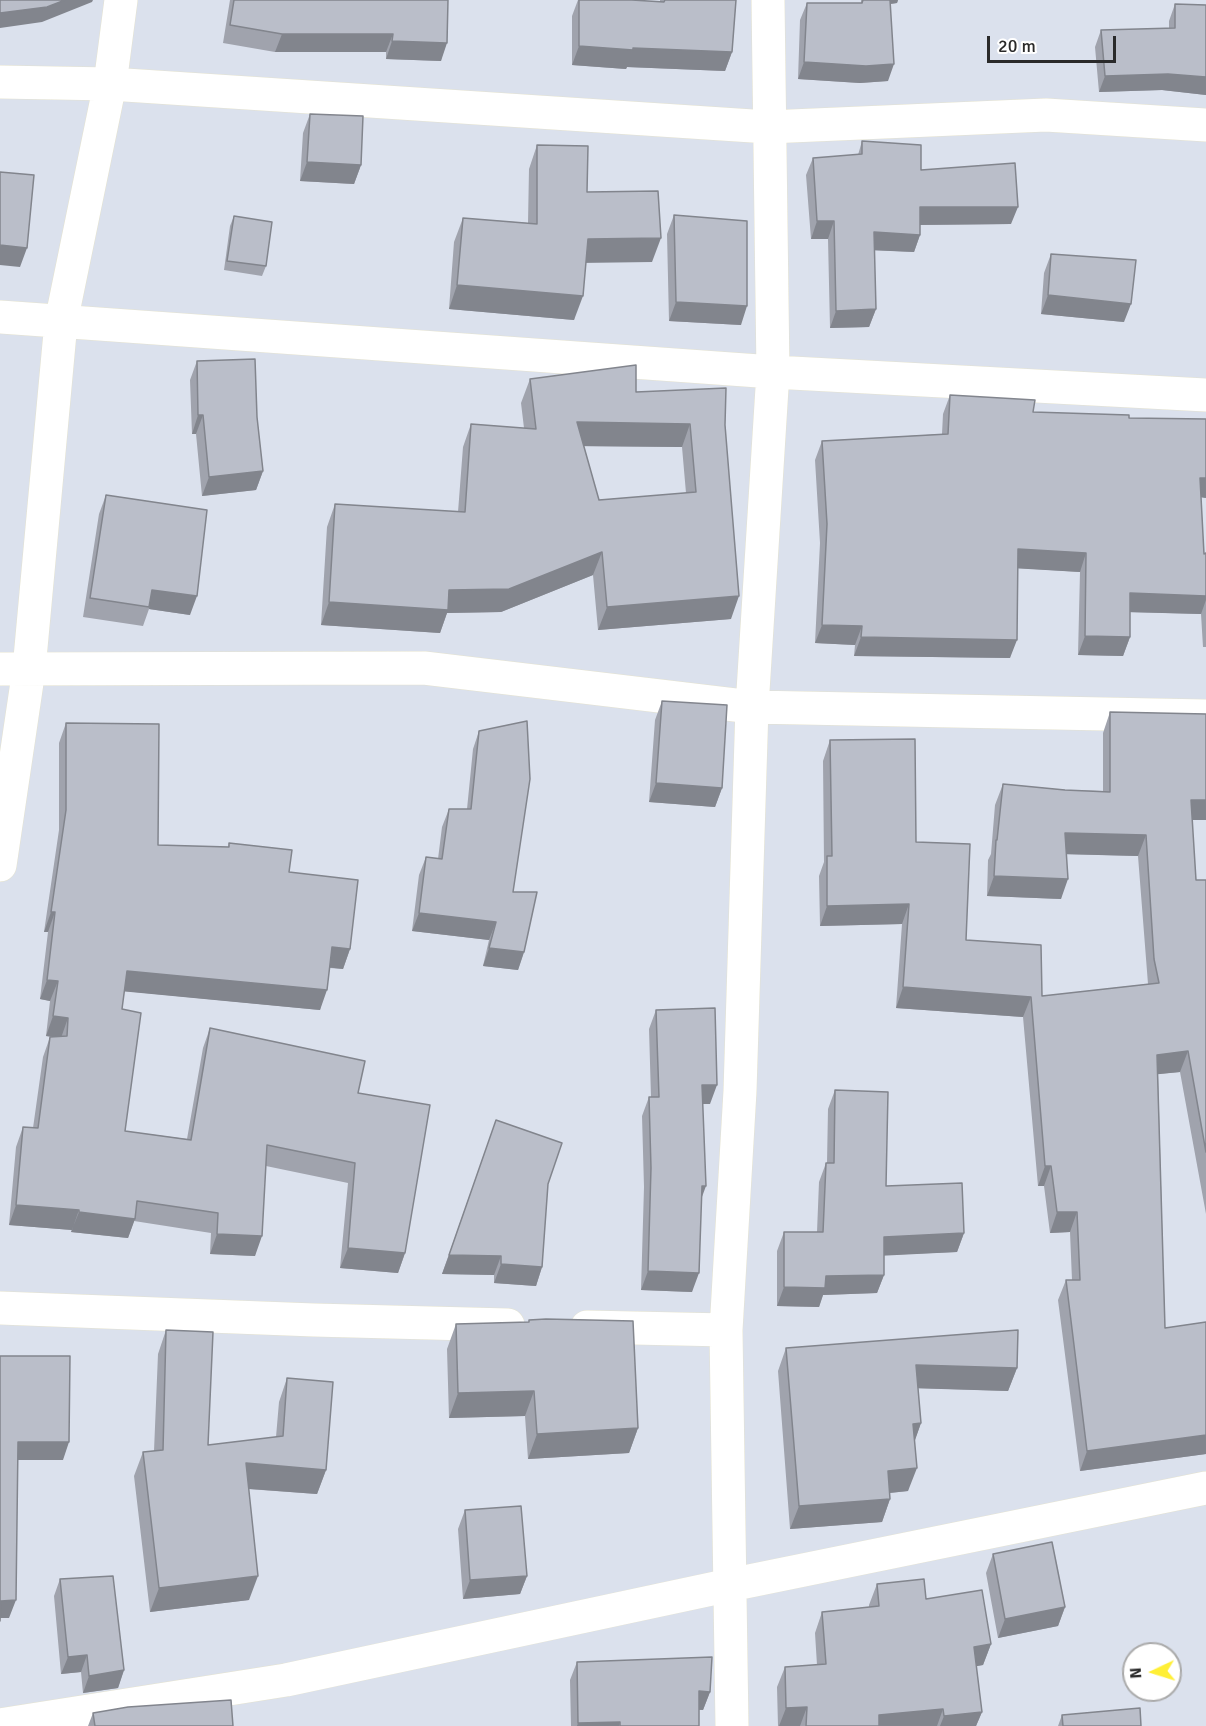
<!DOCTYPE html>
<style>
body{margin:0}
#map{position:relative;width:1206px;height:1726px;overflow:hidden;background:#dbe1ed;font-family:Signika,sans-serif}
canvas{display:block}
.north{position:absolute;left:1122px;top:1642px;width:60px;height:60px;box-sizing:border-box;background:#fff;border:2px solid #aaa;border-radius:50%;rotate:266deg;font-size:16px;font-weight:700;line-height:24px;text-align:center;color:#2a2a2a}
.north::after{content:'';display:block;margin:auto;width:21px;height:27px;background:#ffef36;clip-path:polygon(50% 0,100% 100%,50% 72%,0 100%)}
.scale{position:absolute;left:987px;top:36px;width:129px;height:27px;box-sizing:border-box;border:3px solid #2a2a2a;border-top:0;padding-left:8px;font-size:18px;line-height:21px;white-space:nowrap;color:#2a2a2a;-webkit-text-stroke:4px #fff;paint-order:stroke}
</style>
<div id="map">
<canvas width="1206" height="1726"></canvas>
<div class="north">N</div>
<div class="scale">20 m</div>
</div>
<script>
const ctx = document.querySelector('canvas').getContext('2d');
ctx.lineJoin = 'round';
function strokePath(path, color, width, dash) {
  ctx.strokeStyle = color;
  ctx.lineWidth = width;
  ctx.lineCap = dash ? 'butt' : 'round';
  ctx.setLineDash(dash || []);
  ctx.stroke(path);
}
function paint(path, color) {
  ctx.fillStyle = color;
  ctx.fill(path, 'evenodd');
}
const street = new Path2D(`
 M0,82L110,84L768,127L1046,115L1206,125
 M0,317L773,372L1206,395
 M0,669L424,668L752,707L1206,716
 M0,865L29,669L61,322L110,84L121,0
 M0,1308L314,1320L508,1325
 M587,1327L726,1330
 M0,1725L286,1680L730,1585L1206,1488
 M732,1726L726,1330L740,1091L752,707L773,372L768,0`);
strokePath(street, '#e4e2d0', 34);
strokePath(street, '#fff', 33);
paint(new Path2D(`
 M230,0H448L441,61L386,59V52H275L223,43Z
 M578,0H632L660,2V0H736L732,52L725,71L627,67L626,69L572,65V16Z
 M861,0H898L897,3L890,4L888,81L860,83L798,79L800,20L807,3H861Z
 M1175,4L1206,5V95L1162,90L1099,92L1095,47L1101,30L1169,29V21Z
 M310,114L361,165L354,184L300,181L303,133Z
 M862,141L921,170L1011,224L920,225V235L914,252L874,250L876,309L869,327L830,328L828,239H811L806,175L813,158L858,155Z
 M537,145L587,192L652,262H586L574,320L449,309L454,242L463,218L528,223L529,169Z
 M674,215L741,325L669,321L667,234Z
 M234,216L266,266L262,276L224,270L230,226Z
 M1051,254L1124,322L1041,314L1044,273Z
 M197,361L257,417L263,471L256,490L202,496L196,434H192L190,380Z
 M530,379L636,392L725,425L731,619L598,630L593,575L501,612L447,613L440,633L321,625L327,527L335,504L458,512L463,447L471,424L524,428L521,403ZM584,446L682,447L686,493L599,500Z
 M950,395L1033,412L1129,418L1206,498L1201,497L1204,554L1206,553V647H1203L1201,614L1130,612V637L1123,656L1078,655L1080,572L1018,568L1010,658L854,656L855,645L815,643L820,543L815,460L822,441L942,434L943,414Z
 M106,495L190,615L149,609L143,626L83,617L99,514Z
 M662,701L722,788L715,807L649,802L655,720Z
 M1110,712L1206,714V820H1192L1196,880H1206V1214L1180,1072L1158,1074L1165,1328L1206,1322V1454L1080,1471L1058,1300L1066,1280H1072L1070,1232L1050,1233L1044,1186H1038L1023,1017L896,1008L902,924L820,926L819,876L824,862L823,761L830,740L916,842L966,940L1042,996L1148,984L1138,856L1067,854L1061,899L987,896L988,860L991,854L995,805L1003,784L1065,790L1103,791V733Z
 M66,723L158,845L228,847L229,843L289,872L350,949L343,969L330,968L320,1010L124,991L122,1009L125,1131L187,1139L203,1048L210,1028L358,1093L405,1253L398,1273L340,1268L348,1183L266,1166L255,1256L210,1254L211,1233L134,1221L128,1238L71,1232L72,1230L9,1225L16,1147L23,1127L33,1128L43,1057L50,1037H53L46,1036L50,1001L40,999L48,932H44L59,830V743Z
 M479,731L513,892L524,952L518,970L483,966L489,940L412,931L419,875L426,857L438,859L442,827L449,809H467L473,749Z
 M656,1010L710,1104H703L701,1200L692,1292L641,1290L644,1187L642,1116L649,1097H651L649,1029Z
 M835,1090L886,1186L964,1233L957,1252L884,1255V1275L877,1293L823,1295L819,1307L777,1306V1251L784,1232H817L819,1182L826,1163H827L828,1109Z
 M496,1120L548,1184L542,1267L536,1286L494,1283V1275L442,1274Z
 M529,1320L638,1428L629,1453L528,1459L525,1416L449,1418L447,1349L456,1324L529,1322Z
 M166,1330L208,1445L276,1437L279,1402L287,1378L326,1470L317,1494L248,1489L249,1600L150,1612L134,1476L143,1452L154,1451L158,1354Z
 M786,1348L1017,1368L1008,1391L918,1388L921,1423L914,1442L908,1491L890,1493V1499L882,1522L790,1529L778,1371Z
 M465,1510L527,1576L520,1594L463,1599L458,1529Z
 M993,1554L1065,1607L1058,1626L998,1638L986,1573Z
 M60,1579L124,1670L118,1688L83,1693L81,1672L61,1674L54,1596Z
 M877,1584L926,1599L991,1644L983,1665L976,1666L982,1712L976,1726H778L777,1687L785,1667L817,1665L815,1633L822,1612L869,1607V1605Z
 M577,1662L710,1692L703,1710H699V1726H571L570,1680Z
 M93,1713L233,1726H88Z
 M1062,1715L1141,1726H1058Z`), '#a0a3ad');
paint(new Path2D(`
 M65,0H93L92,2L42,22L0,28V13Z
 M885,0H898L897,3L883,5Z
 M282,34H393L386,52H275Z
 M392,41L447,43L441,61L386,59Z
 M579,46L633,48L732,52L725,71L627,67L626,69L572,65Z
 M804,62L894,64L888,81L860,83L798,79Z
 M1168,74L1206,77V95L1162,90L1099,92L1105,76Z
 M307,162L361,165L354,184L300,181Z
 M920,207H1018L1011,224L914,225Z
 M817,221H834L828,239H811Z
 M874,232L920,235L914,252L867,250Z
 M661,238L652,262L579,263L588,239Z
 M0,245L27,248L20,267L0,265Z
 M457,285L583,296L574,320L449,309Z
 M1048,295L1131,304L1124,322L1041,314Z
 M676,302L747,306L741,325L669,321Z
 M876,309L869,327L830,328L836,311Z
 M198,415H203L196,434H192Z
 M577,422L690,424L682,447L569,446Z
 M263,471L256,490L202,496L209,477Z
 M1200,478H1206V498L1193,496Z
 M1018,549L1086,553L1080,572L1011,568Z
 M602,552L593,575L501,612L447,613L440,633L321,625L329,602L449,590Z
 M152,590L197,596L190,615L149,609Z
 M1130,593L1206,596V600L1201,614L1124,612Z
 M739,596L731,619L598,630L607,607Z
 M822,625L862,626L855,645L815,643Z
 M1085,636L1130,637L1123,656L1078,655Z
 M861,637L1017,640L1010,658L854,656Z
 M656,783L722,788L715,807L649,802Z
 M1191,800H1206V820H1183Z
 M1065,833L1146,835L1138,856L1058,854Z
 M994,876L1068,879L1061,899L987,896Z
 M909,904L902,924L820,926L827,906Z
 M51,912H55L48,932H44Z
 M419,913L496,922L489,940L412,931Z
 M332,947L350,949L343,969L325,967Z
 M489,948L524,952L518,970L483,966Z
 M127,971L327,990L320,1010L120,991Z
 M47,980L58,981L50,1001L40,999Z
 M903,987L1031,997L1023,1017L896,1008Z
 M53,1016L68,1018L61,1038L46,1036Z
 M1188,1051L1180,1072L1150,1075L1157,1055Z
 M702,1085H717L710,1104H696Z
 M1045,1166H1051L1044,1186H1038Z
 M702,1186H706L699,1205Z
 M16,1205L79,1210L72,1230L9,1225Z
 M79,1212L135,1219L128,1238L71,1232Z
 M1057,1212H1077L1070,1232L1050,1233Z
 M964,1233L957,1252L877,1256L884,1237Z
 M217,1234L262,1236L255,1256L210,1254Z
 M348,1248L405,1253L398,1273L340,1268Z
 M449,1255L501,1256L494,1275L442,1274Z
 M501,1264L542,1267L536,1286L494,1283Z
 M648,1271L699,1273L692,1292L641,1290Z
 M884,1275L877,1293L823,1295L819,1307L777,1306L784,1287L826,1276Z
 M916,1365L1017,1368L1008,1391L908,1388Z
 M534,1391L525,1416L449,1418L458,1393Z
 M921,1423L913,1446V1424Z
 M638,1428L629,1453L528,1459L537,1434Z
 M1206,1435V1454L1080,1471L1087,1451Z
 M18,1442H69L63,1460H12Z
 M246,1463L326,1470L317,1494L237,1488Z
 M917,1468L908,1491L879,1494L888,1471Z
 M890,1499L882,1522L790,1529L799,1506Z
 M258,1576L249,1600L150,1612L159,1588Z
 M527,1576L520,1594L463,1599L470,1580Z
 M16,1600L9,1618H0L1,1601Z
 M1065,1607L1058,1626L998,1638L1005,1619Z
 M991,1644L983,1665L966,1668L974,1647Z
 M87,1655L81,1672L61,1674L68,1657Z
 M124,1670L118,1688L83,1693L89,1676Z
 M699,1691L710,1692L703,1710L692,1709Z
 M807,1707L800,1726H779L786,1708Z
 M943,1709L937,1726H875L879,1715Z
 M982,1712L976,1726H940L944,1716Z
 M620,1722L619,1726H577L578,1723Z`), '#82858d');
const building = new Path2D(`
 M0,0H65L47,7L0,13Z
 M234,0H448L447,43L392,41L393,34H282L230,25Z
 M579,0H632L664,2L665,0H736L732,52L633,48V50L579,46Z
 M863,0H890L894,64L866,66L804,62L807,3H862Z
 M1175,4L1206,5V77L1168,74L1105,76L1101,30L1175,28Z
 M310,114L363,116L361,165L307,162Z
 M862,141L921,145V170L1015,163L1018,207H920V235L874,232L876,309L836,311L834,221H817L813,158L862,154Z
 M537,145L588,146L587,192L658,191L661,238L588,239L583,296L457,285L463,218L537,224Z
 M0,172L34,175L27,248L0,245Z
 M674,215L747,221V306L676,302Z
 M234,216L272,222L266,266L227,261Z
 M1051,254L1136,260L1131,304L1048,295Z
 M255,359L257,417L263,471L209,477L203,415H198L197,361Z
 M636,365V392L726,388L725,425L739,596L607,607L602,552L509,589L449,590L448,610L329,602L335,504L465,512L471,424L536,429L530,379ZM577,422L690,424L696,492L599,500Z
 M950,395L1035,400L1033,412L1129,415V418L1206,419V478H1200L1204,554L1206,553V596L1130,593V637L1085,636L1086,553L1018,549L1017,640L861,637L862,626L822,625L827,524L822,441L948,434Z
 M106,495L207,510L197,596L152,590L149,607L90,598Z
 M662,701L727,705L722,788L656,783Z
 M1110,712L1206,714V800H1191L1196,880H1206V1152L1188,1051L1157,1055L1165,1328L1206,1322V1435L1087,1451L1066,1280H1080L1077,1212H1057L1051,1166H1045L1031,997L903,987L909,904L827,906V856H832L830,740L915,739L916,842L970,844L966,940L1041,945L1042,996L1159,983L1154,959L1146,835L1065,833L1068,879L994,876L996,840H997L1003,784L1065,790L1110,792Z
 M527,721L530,779L513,892H537L524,952L489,948L496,922L419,913L426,857L442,859L449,809H471L479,731Z
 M66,723L159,724L158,845L229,847V843L292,850L289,872L358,880L350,949L332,947L327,990L127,971L122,1009L141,1013L125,1131L191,1140L210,1028L365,1061L358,1093L430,1105L405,1253L348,1248L355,1163L267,1145L262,1236L217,1234L218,1213L137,1201L135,1219L79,1212V1210L16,1205L23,1127L38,1128L50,1037L67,1036L68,1018L53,1016L58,981L47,980L55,912H51L66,810Z
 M715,1008L717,1085H702L706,1186H702L699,1273L648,1271L651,1168L649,1097H659L656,1010Z
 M835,1090L888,1092L886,1186L962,1183L964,1233L884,1237V1275L826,1276L825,1288L784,1287V1232H823L826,1163H834Z
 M496,1120L562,1143L548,1184L542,1267L501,1264V1256L449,1255Z
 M546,1319L633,1321L638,1428L537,1434L534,1391L458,1393L456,1324L529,1322V1320Z
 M166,1330L213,1332L208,1445L283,1436L287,1378L333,1382L326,1470L246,1463L258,1576L159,1588L143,1452L163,1450Z
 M1018,1330L1017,1368L916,1365L921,1423L913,1424L917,1468L888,1471L890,1499L799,1506L786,1348Z
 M0,1356H70L69,1442H18L16,1600L1,1601L0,1621Z
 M521,1506L527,1576L470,1580L465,1510Z
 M1052,1542L1065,1607L1005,1619L993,1554Z
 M113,1576L124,1670L89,1676L87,1655L68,1657L60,1579Z
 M924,1579L926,1599L982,1590L991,1644L974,1647L982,1712L944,1716L943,1709L879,1715V1726H806L807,1707L786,1708L785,1667L826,1664L822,1612L879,1606L877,1584Z
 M712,1657L710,1692L699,1691V1726H620V1722L578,1723L577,1662Z
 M231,1700L233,1726H95L93,1713L128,1707Z
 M1140,1708L1141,1726H1063L1062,1715Z`);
paint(building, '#babec9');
strokePath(building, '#82858d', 1.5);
</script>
